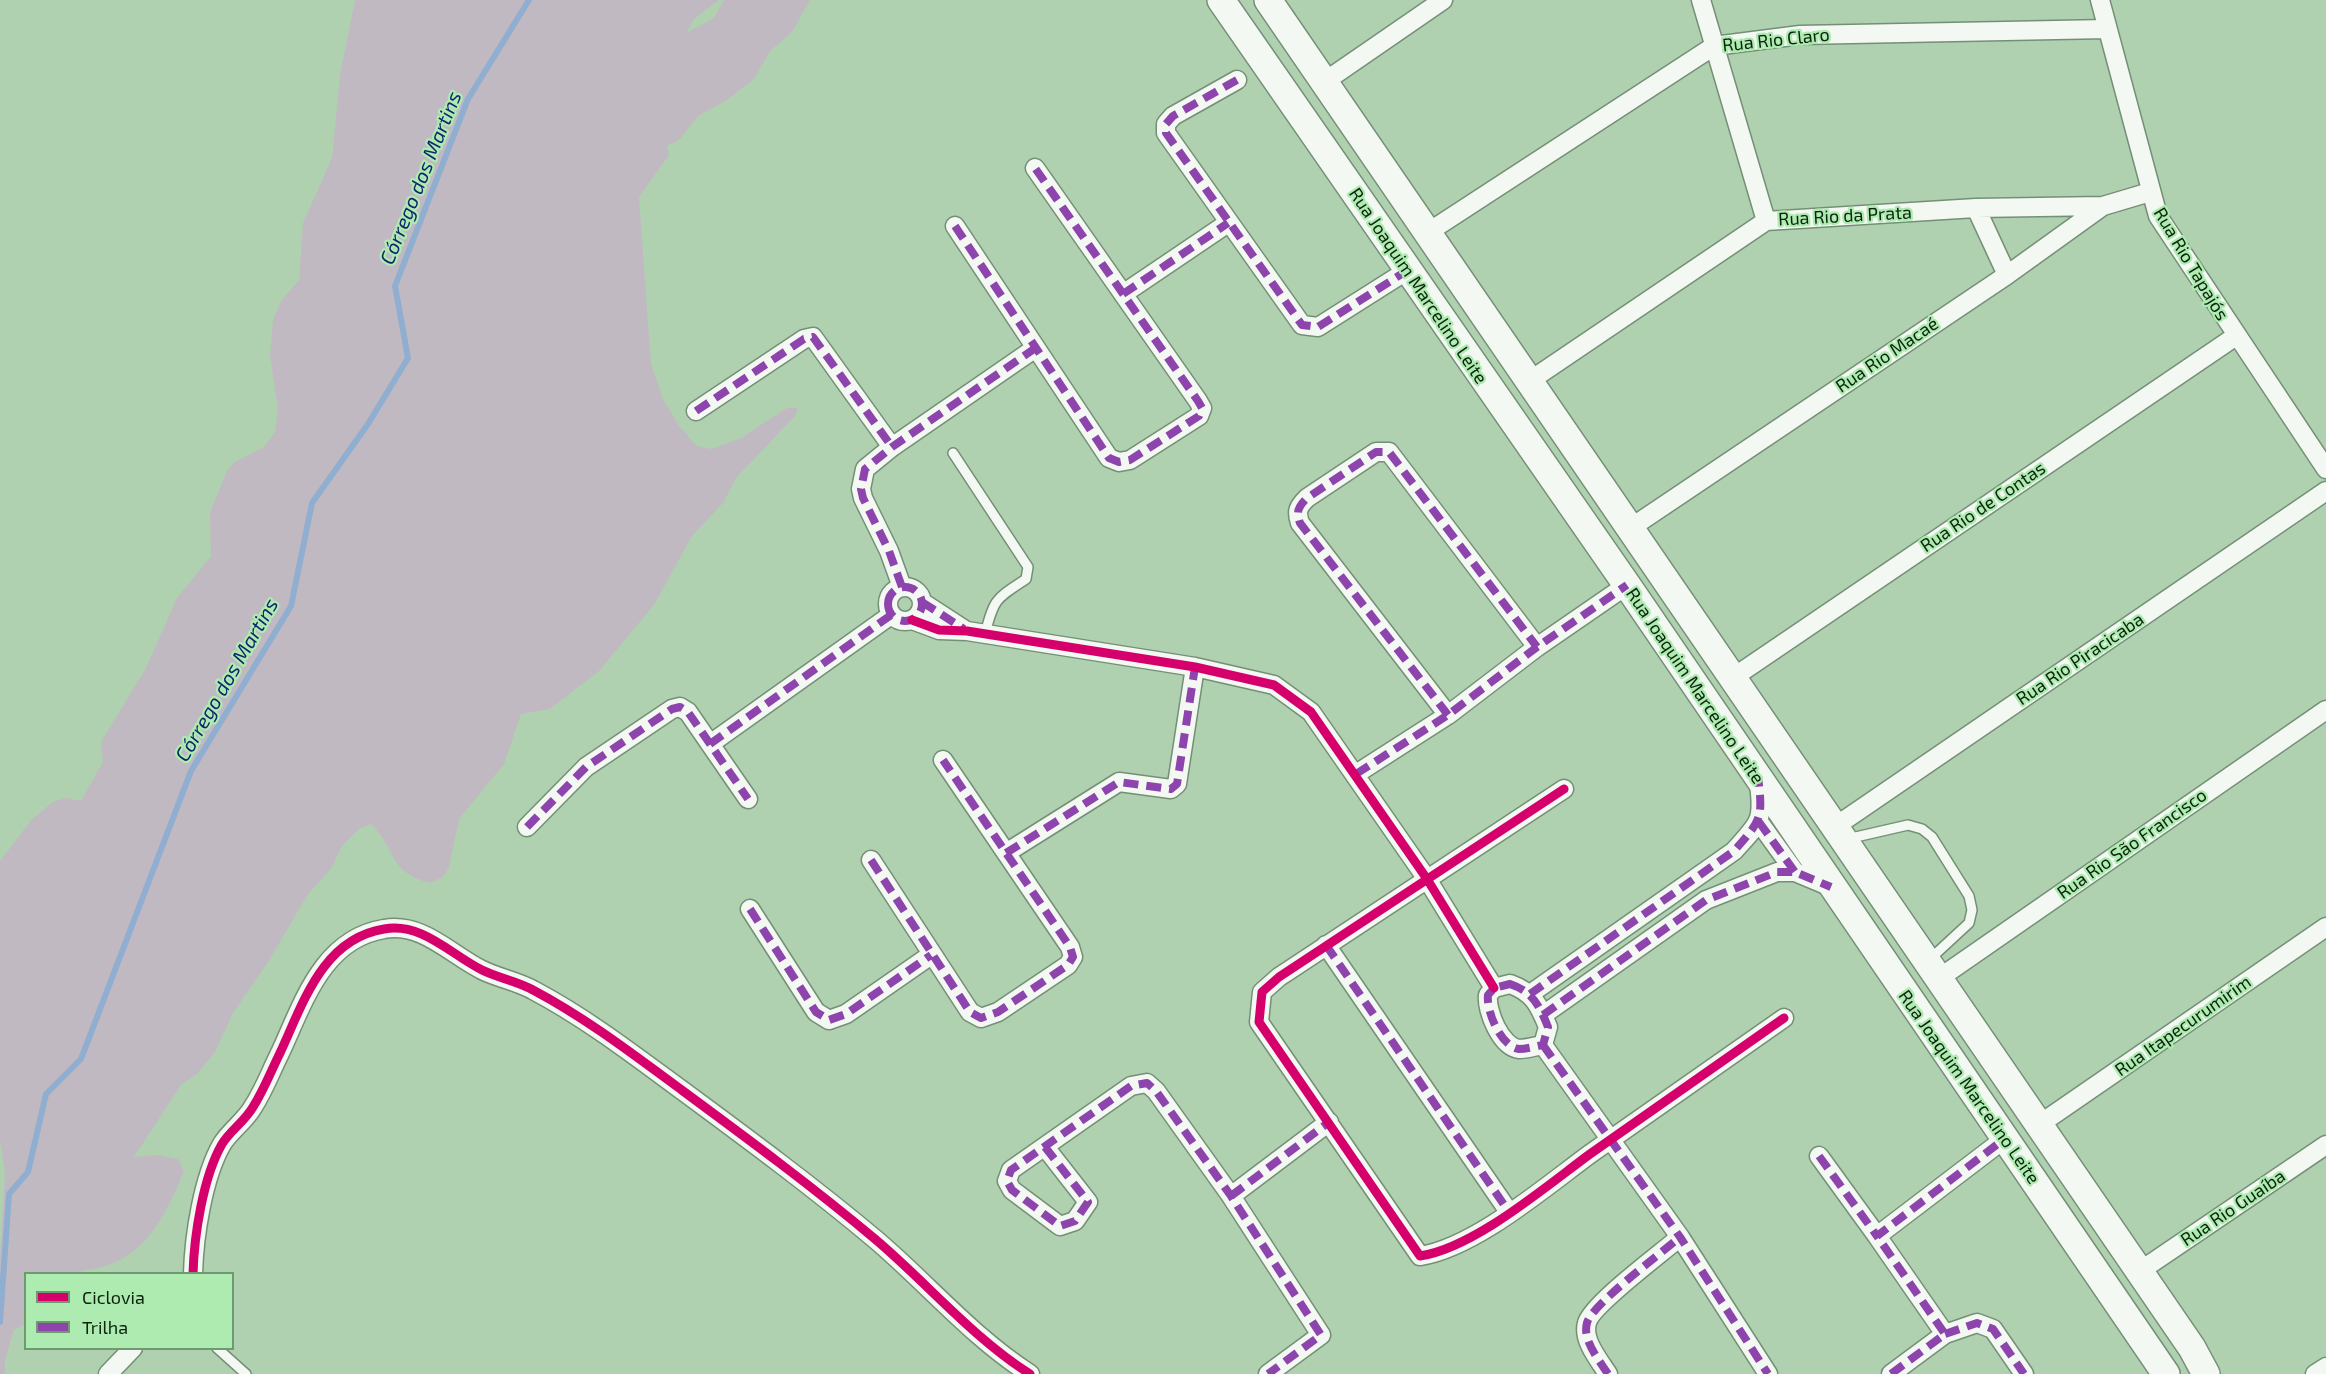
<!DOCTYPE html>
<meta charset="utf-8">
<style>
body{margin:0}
#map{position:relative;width:2326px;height:1374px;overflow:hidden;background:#afd1b0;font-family:"Exo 2",sans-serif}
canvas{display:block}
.legend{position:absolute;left:24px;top:1272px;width:210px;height:78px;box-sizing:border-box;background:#aeebb0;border:2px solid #6d9b6f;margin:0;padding:8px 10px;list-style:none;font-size:18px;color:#0c240e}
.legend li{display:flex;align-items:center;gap:12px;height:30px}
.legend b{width:30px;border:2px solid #6d9b6f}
</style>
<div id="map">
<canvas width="2326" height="1374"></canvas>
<ul class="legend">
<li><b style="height:8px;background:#d6006c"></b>Ciclovia</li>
<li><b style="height:8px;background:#8e44ad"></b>Trilha</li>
</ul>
</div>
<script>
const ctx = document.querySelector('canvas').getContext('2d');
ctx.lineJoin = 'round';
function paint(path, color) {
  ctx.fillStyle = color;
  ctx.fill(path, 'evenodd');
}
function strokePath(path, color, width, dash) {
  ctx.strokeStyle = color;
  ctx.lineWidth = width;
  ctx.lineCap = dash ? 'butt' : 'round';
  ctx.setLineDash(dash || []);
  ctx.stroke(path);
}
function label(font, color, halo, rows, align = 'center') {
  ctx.font = font + ' "Exo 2",sans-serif';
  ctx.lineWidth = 4.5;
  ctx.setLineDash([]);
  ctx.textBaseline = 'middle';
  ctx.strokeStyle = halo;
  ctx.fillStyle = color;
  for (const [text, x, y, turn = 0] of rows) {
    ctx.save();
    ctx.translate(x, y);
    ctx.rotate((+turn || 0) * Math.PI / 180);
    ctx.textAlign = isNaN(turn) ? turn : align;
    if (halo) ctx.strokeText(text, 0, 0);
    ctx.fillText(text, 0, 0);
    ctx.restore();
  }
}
paint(new Path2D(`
 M355,0H719L694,19L686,33L714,18L724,0H810L792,32L770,51L754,79L727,100L698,116L679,140L667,146L669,155L639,197L651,364L663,399L679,426L697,446L712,449L741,438L787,408H798L795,416L736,478L723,503L692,536L654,605L599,671L550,709L521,714L504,764L459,819L449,867L443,877L430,883C387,871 398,851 371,824L359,829L342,846L331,869L308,894L268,962L233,1013L215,1052L198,1073L181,1085L134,1157L158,1155L178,1159L184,1171C147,1261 120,1274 26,1274L25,1324L14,1330L5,1360V1374H0V1254L5,1173L0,1141V861L32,819L53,802L66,798L81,801L103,762L101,742L146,668L177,598L211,556L210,512L227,471L235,462L264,447L275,432L278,410L270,355L273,320L281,301L299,280L303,223L332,158L340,75Z`), '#c1b9c2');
strokePath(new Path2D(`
 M0,1322L9,1194L28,1172L46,1094L81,1059L191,771L291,606L312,503L368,424L408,358L395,286L468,99L529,0`), '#90aed0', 6);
const service = new Path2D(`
 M953,453L1028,567L1026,579C996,599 994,598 985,634
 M1847,839L1908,825L1922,829L1932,837L1969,896L1972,910L1969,923L1929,960
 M217,1348L246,1374`);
const minor = new Path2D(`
 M1701,0L1766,221
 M2100,0L2158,216L2326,469
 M1237,80L1173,116L1166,124V133L1302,325L1318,327L1408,270
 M1324,82L1443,0
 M1976,208L2007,275
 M955,226L1109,458L1119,462L1130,460L1199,416L1202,408L1198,401L1035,168
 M1427,233L1714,46L1800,35L2107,29
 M1123,294L1228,223
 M1528,382L1766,221L1976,208L2103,206
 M696,411L804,339L813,337L892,447
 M1629,529L2007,275L2103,206L2150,192
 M888 604a17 17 0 1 1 34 0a17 17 0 1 1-34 0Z
 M902,587L889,551L863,498L861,489L865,469L892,447L1034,349
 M922,602L965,630
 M912,620L939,630L967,631L1195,667L1274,685L1311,712L1427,879L1494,988
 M1731,679L2236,336
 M1448,715L1300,523C1296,511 1298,507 1307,498L1376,452H1389L1537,647
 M710,744L891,615
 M1356,774L1448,715L1537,647L1627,585
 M1564,789L1279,977L1262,992L1259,1022L1420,1256C1474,1248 1545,1187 1590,1154C1655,1108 1720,1063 1784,1018
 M1759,822L1795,872
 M527,827L586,767L672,709L680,707L688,712L748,799
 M1833,828L2326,491
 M1006,853L1119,782L1171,789L1177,784L1195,667
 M871,860L970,1012L981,1018L998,1012L1068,965L1073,957L1070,947L943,760
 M750,909L816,1012L829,1020L846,1014L931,955
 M1326,945L1509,1212
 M1938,979L2326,710
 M1510,984C1533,992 1539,1005 1548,1027L1543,1045C1536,1046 1527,1049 1519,1049C1501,1047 1486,1011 1488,995L1494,988Z
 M1530,994L1734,851C1759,823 1764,822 1759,784
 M1543,1015L1706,900L1777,872H1795L1831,887
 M1543,1045L1680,1237L1768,1374
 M2040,1124L2326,927
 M1045,1147L1088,1202L1075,1221L1060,1226L1012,1190L1007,1181L1011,1170L1131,1086L1147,1083L1156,1091L1231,1196L1321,1335L1268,1374
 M1819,1156L1877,1236
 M1231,1196L1329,1122
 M2140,1271L2326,1145
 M193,1274C194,1236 203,1177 222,1144C230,1131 245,1121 253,1107C264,1090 271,1071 280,1053C303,1004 322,939 384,929C422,922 450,954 482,970C498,978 517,981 533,990C586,1018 634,1055 683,1091C748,1139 813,1187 875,1239C927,1283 972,1337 1030,1374
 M1945,1334L1977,1323L1993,1329L2024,1374
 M108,1374L133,1348
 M1608,1374C1599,1360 1582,1340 1587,1323C1591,1305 1663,1252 1680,1237
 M1891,1374L1945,1334L1877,1236L2003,1140
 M2315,1374L2326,1367`);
const secondary = new Path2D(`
 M1221,0L1627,585L2166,1374
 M1268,0L2192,1348L2206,1374`);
strokePath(service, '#758f76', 12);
strokePath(minor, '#758f76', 21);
strokePath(secondary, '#758f76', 30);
strokePath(service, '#f3f8f3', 9);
strokePath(minor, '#f3f8f3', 18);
strokePath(secondary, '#f3f8f3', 27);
strokePath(new Path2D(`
 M1237,80L1173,116L1166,124V133L1302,325L1318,327L1408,270
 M955,226L1109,458L1119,462L1130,460L1199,416L1202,408L1198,401L1035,168
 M1123,294L1228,223
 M696,411L804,339L813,337L892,447
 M888 604a17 17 0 1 1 34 0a17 17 0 1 1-34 0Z
 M902,587L889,551L863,498L861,489L865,469L892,447L1034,349
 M922,602L964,629
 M1448,715L1300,523C1296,511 1298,507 1307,498L1376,452H1389L1537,647
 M710,744L891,615
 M1356,774L1448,715L1537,647L1627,585
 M1759,822L1795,872
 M527,827L586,767L672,709L680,707L688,712L748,799
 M1006,853L1119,782L1171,789L1177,784L1195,667
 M871,860L970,1012L981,1018L998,1012L1068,965L1073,957L1070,947L943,760
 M750,909L816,1012L829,1020L846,1014L931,955
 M1326,945L1509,1212
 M1510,984C1533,992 1539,1005 1548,1027L1543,1045C1536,1046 1527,1049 1519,1049C1501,1047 1486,1011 1488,995L1494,988Z
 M1530,994L1734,851C1762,819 1763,819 1758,776
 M1543,1015L1706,900L1777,872H1795L1831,887
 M1543,1045L1680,1237L1768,1374
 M1045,1147L1088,1202L1075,1221L1060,1226L1012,1190L1007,1181L1011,1170L1131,1086L1147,1083L1156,1091L1231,1196L1321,1335L1268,1374
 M1819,1156L1877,1236
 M1231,1196L1329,1122
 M1945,1334L1977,1323L1993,1329L2024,1374
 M1608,1374C1599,1360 1582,1340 1587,1323C1591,1305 1663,1252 1680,1237
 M1891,1374L1945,1334L1877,1236L2003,1140`), '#8e44ad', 8, [15, 8]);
strokePath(new Path2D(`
 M912,620L939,630L967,631L1195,667L1274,685L1311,712L1427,879L1494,988
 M1564,789L1279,977L1262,992L1259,1022L1420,1256C1474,1248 1545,1187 1590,1154C1655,1108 1720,1063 1784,1018
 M193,1274C194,1236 203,1177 222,1144C230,1131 245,1121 253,1107C264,1090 271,1071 280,1053C303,1004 322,939 384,929C422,922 450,954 482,970C498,978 517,981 533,990C586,1018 634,1055 683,1091C748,1139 813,1187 875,1239C927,1283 972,1337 1030,1374`), '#d6006c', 9);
label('18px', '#0c240e', '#aeebb0', [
 ["Rua Rio Claro",1776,40,-6],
 ["Rua Rio da Prata",1845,216,-3],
 ["Rua Rio Tapajós",2191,264,59],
 ["Rua Joaquim Marcelino Leite",1418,286,56],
 ["Rua Rio Macaé",1887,355,-34],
 ["Rua Rio de Contas",1983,507,-34],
 ["Rua Rio Piracicaba",2080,659,-34],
 ["Rua Joaquim Marcelino Leite",1695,686,56],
 ["Rua Rio São Francisco",2132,844,-35],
 ["Rua Itapecurumirim",2183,1026,-35],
 ["Rua Joaquim Marcelino Leite",1969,1087,55],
 ["Rua Rio Guaíba",2233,1208,-34]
]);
label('italic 20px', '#10276e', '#aeebb0', [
 ["Córrego dos Martins",421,178,-68],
 ["Córrego dos Martins",227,680,-60]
]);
</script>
